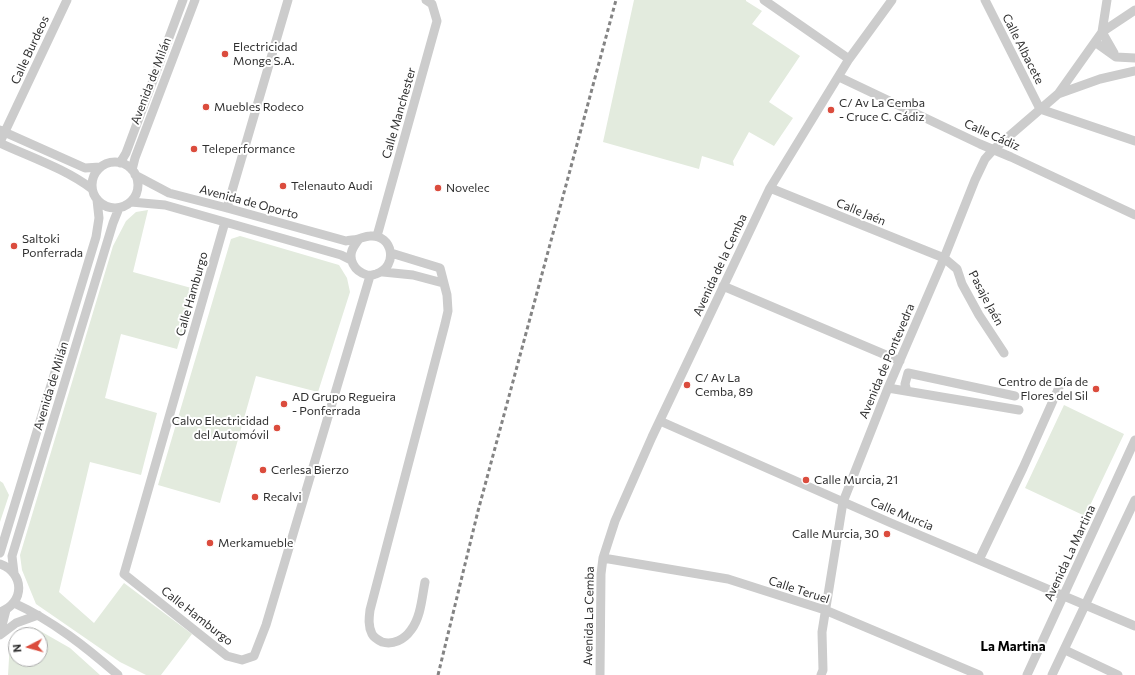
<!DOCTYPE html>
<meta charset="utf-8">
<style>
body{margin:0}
#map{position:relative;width:1135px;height:675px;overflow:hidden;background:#fff;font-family:Commissioner,sans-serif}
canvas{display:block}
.north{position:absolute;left:8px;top:627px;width:40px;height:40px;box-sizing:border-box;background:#fff;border:1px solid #acacac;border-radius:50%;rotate:264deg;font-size:11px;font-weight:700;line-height:16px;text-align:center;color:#2f2f2f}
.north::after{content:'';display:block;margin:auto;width:14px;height:18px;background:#db4c3d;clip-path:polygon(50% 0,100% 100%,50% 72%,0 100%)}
</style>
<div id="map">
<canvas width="1135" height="675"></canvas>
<div class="north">N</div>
</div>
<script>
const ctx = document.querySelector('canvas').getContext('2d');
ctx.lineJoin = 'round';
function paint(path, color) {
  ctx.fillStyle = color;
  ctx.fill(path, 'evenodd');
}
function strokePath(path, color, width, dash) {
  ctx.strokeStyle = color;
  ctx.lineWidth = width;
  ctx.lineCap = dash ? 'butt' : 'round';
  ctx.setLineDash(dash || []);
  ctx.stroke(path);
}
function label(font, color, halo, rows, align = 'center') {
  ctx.font = font + ' Commissioner,sans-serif';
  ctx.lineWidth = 4;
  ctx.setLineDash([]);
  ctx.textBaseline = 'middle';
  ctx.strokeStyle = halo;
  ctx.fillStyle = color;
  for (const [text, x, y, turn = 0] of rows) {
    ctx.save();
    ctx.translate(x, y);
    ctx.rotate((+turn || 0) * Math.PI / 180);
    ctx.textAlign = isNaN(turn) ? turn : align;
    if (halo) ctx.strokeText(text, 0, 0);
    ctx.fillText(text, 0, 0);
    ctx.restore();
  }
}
paint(new Path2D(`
 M634,0H746V1L762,11L752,24L800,56L769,102L793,118L774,146L749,132L733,161L734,166L702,156L699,169L603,142Z
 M148,210L133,272L195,289L177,349L121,334L105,398L157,413L141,475L90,462L59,592L94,623L124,583L192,634L161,675H146L120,662L36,604L22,570L20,555L113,246L126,221L136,212Z
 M240,236L339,265L347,278L350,292L318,392L256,376L220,503L158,485L231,239Z
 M1064,405L1124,434L1085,516L1025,488Z
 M0,481L3,483L9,495L0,522Z
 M35,628L70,648L100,675H8L10,642L19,631ZM16,635H40V659H16Z`), '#e3ebde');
strokePath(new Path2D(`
 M764,0L849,59
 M985,0L1040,109
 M1102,32L1107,0
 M1102,32L1114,53
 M1095,42L1116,57L1135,58
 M839,77L980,144L1011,157L1135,215
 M1058,94L1100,79L1135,71
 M1040,109L1135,141
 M0,130L85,168L100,167
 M0,142L67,0
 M0,143C30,157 66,169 92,189
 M92 185a23 23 0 1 1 46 0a23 23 0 1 1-46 0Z
 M120,163L126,153L183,0
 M132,170L135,158L195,0
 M135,175L169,193L227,208L346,241C350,240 354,240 358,239C362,238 366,236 370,236C393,234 399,267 376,274C372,275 370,276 367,275C360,273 356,270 353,264C348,254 353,247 359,239
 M770,188L944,258L957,269L962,284L979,315L1004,353
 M131,202L165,205L341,255L351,260
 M227,208L288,0
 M225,222L124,574L227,656L242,660L254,656L266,625L370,276
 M377,236L437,21L432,4L426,0
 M391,253L440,268L447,295L448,311L445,324L370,610C369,618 368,626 372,634C374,638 378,640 382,642C393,645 404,640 411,630C421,617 422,597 425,582
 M383,272L413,275L443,283
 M723,286L900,361
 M888,388L1019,410
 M907,391L905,384L908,373L1015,396
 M660,421L891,523L1135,626
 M0,553L96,237L99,218L97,200
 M603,558L728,579L825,610L979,675
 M979,560L1023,468L1060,385
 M0,564C25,573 25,603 0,612
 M14,573L12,556L113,223L119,208
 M14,603C53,621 86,647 118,675
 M0,633L6,610
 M0,635L16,623L38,615
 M1065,650L1118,675
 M600,675L601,574L603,558L615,521L652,437L770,188L849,59L892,0
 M821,675L823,670L822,632L843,502L888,388L944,258L975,180L985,159L993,150L1058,94L1102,32L1135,10
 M1027,675L1135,440
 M1052,675L1135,500`), '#ccc', 9);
strokePath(new Path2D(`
 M438,675L478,511L616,0`), '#848484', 3, [4, 3]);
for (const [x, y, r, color] of [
 [225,54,4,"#db4c3d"],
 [206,107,4,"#db4c3d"],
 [831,110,4,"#db4c3d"],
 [194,149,4,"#db4c3d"],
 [283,186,4,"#db4c3d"],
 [438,188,4,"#db4c3d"],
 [14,246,4,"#db4c3d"],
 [687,385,4,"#db4c3d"],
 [1096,389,4,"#db4c3d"],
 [284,404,4,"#db4c3d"],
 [277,428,4,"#db4c3d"],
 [263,470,4,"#db4c3d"],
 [806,480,4,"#db4c3d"],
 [255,497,4,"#db4c3d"],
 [887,534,4,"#db4c3d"],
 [210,543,4,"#db4c3d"]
]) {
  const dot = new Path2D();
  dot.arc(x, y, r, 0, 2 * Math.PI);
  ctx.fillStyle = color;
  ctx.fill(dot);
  strokePath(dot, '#fff', 1.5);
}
label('12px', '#2f2f2f', '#fff', [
 ["Electricidad",233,47],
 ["Monge S.A.",233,61],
 ["C/ Av La Cemba",839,103],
 ["- Cruce C. Cádiz",839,117],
 ["Muebles Rodeco",214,107],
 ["Teleperformance",202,149],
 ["Telenauto Audi",291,186],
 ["Novelec",446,188],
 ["Saltoki",22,239],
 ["Ponferrada",22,253],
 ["C/ Av La",695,378],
 ["Cemba, 89",695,392],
 ["Centro de Día de",1088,382,"right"],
 ["Flores del Sil",1088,396,"right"],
 ["AD Grupo Regueira",292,397],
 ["- Ponferrada",292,411],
 ["Calvo Electricidad",269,421,"right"],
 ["del Automóvil",269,435,"right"],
 ["Cerlesa Bierzo",271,470],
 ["Calle Murcia, 21",814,480],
 ["Recalvi",263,497],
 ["Calle Murcia, 30",879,534,"right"],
 ["Merkamueble",218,543]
], 'left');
label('12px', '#2f2f2f', '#fff', [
 ["Calle Albacete",1023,49,63],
 ["Calle Burdeos",30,50,-65],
 ["Avenida de Milán",151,81,-69],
 ["Calle Manchester",399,113,-74],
 ["Calle Cádiz",992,135,24],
 ["Avenida de Oporto",249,202,15],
 ["Calle Jaén",861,212,22],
 ["Avenida de la Cemba",720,265,-65],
 ["Calle Hamburgo",192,294,-74],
 ["Pasaje Jaén",986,298,62],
 ["Avenida de Pontevedra",887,361,-67],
 ["Avenida de Milán",51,386,-73],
 ["Calle Murcia",902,514,23],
 ["Avenida La Martina",1070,553,-65],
 ["Calle Teruel",799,590,18],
 ["Calle Hamburgo",197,616,38],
 ["Avenida La Cemba",589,616,-89]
]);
label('bold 13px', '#000', '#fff', [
 ["La Martina",1013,647]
]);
</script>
